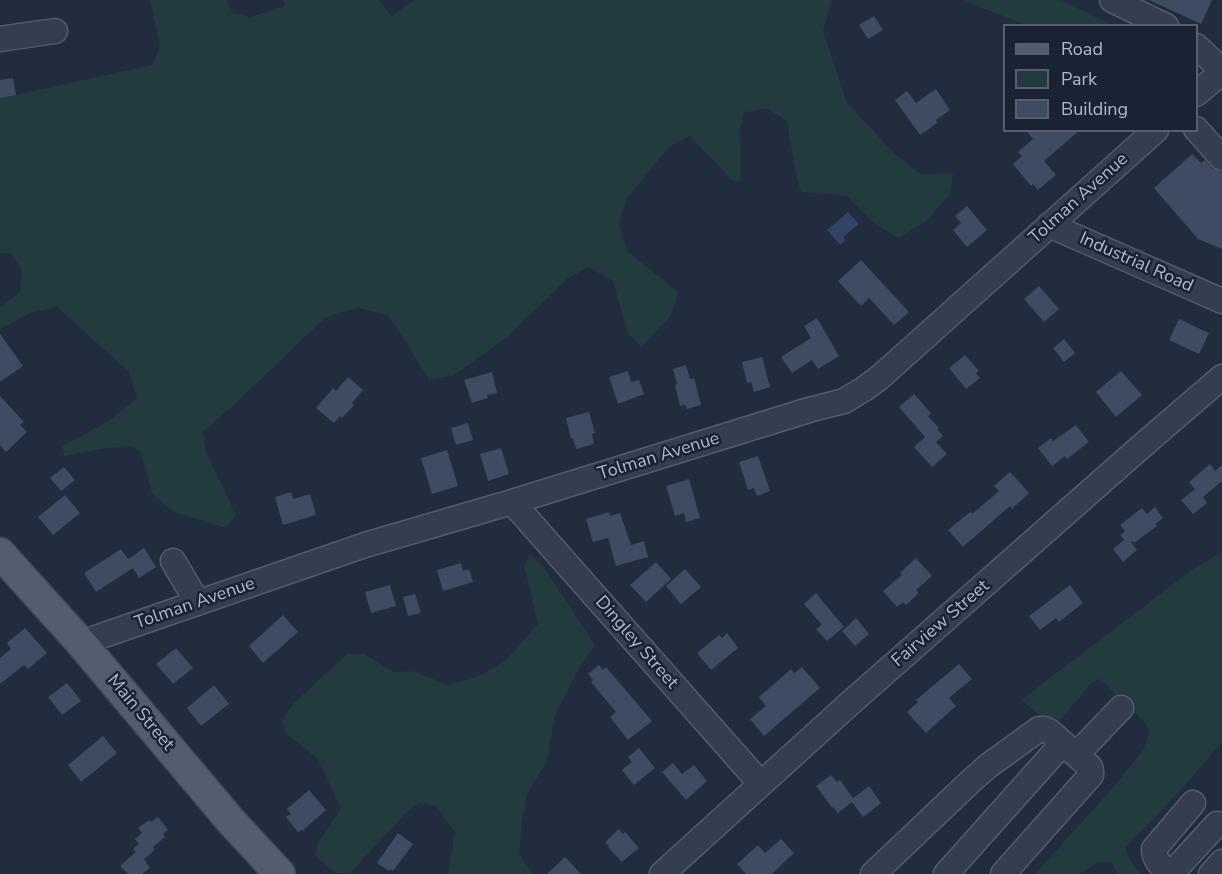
<!DOCTYPE html>
<style>
body{margin:0}
#map{position:relative;width:1222px;height:874px;overflow:hidden;background:#212c3e;font-family:"Nunito Sans",sans-serif}
canvas{display:block}
.legend{position:absolute;left:1003px;top:24px;width:195px;height:108px;box-sizing:border-box;background:#1a2333;border:2px solid #565f6f;margin:0;padding:8px 10px;list-style:none;font-size:18px;color:#b0b9ca}
.legend li{display:flex;align-items:center;gap:12px;height:30px}
.legend b{width:30px;border:2px solid #565f6f}
</style>
<div id="map">
<canvas width="1222" height="874"></canvas>
<ul class="legend">
<li><b style="height:8px;background:#535d6e"></b>Road</li>
<li><b style="height:16px;background:#233a3f"></b>Park</li>
<li><b style="height:16px;background:#3f4b61"></b>Building</li>
</ul>
</div>
<script>
const ctx = document.querySelector('canvas').getContext('2d');
ctx.lineJoin = 'round';
function paint(path, color) {
  ctx.fillStyle = color;
  ctx.fill(path, 'evenodd');
}
function strokePath(path, color, width, dash) {
  ctx.strokeStyle = color;
  ctx.lineWidth = width;
  ctx.lineCap = dash ? 'butt' : 'round';
  ctx.setLineDash(dash || []);
  ctx.stroke(path);
}
function label(font, color, halo, rows, align = 'center') {
  ctx.font = font + ' "Nunito Sans",sans-serif';
  ctx.lineWidth = 5;
  ctx.setLineDash([]);
  ctx.textBaseline = 'middle';
  ctx.strokeStyle = halo;
  ctx.fillStyle = color;
  for (const [text, x, y, turn = 0] of rows) {
    ctx.save();
    ctx.translate(x, y);
    ctx.rotate((+turn || 0) * Math.PI / 180);
    ctx.textAlign = isNaN(turn) ? turn : align;
    if (halo) ctx.strokeText(text, 0, 0);
    ctx.fillText(text, 0, 0);
    ctx.restore();
  }
}
paint(new Path2D(`
 M150,0H227L232,13L250,17L285,6L284,0H380L391,16L414,0H832L823,31L847,103L895,154L921,174L953,173L950,195L925,222L898,238L874,223L847,196L801,192L795,171L787,121L766,108L744,113L740,129L741,181L732,180L690,136L669,147L627,198L619,223L627,251L678,292L670,317L641,347L628,334L613,281L588,267L567,279L506,338L453,376L429,380L406,342L387,315L358,308L326,317L238,401L203,432L206,452L236,515L226,528L174,512L152,494L141,452L131,446L107,448L64,456L62,446L109,421L137,398L129,372L57,307L30,313L0,329V307L20,292L22,270L10,253L0,254V98L153,65L160,46Z
 M962,0H1061L1112,25H1026Z
 M1222,552V742L1181,790L1125,848L1130,860L1140,874H1118L1111,862H1098L1081,874H1035L1116,784L1143,750L1150,733L1145,723L1100,679L1090,684L1061,719L1041,716L1021,700L1193,569Z
 M530,553L544,568L595,645L580,667L555,715L547,761L527,794L522,822L519,854L533,874H448L455,832L436,806L419,803L409,810L350,873H335L314,855L319,841L341,809L318,759L288,735L281,721L294,703L347,654H364L394,672L413,671L448,685L481,675L506,660L538,624L524,566Z`), '#233a3f');
paint(new Path2D(`
 M848,212L859,224L843,237L846,240L840,245L827,230Z`), '#314465');
paint(new Path2D(`
 M1149,0H1212L1201,24Z
 M874,16L883,30L868,39L859,25Z
 M13,78L16,95L0,98V80Z
 M936,89L950,110L936,120L937,123L920,135L895,100L907,91L916,103Z
 M1026,130H1080L1044,161L1056,175L1038,190L1033,184L1031,186L1013,164L1022,156L1018,152L1033,139Z
 M1192,154L1201,163L1205,160L1212,168L1222,173V249L1198,239L1154,188Z
 M967,206L987,230L967,247L953,230L961,223L955,216Z
 M861,260L909,312L894,325L869,298L861,306L838,281Z
 M1039,286L1059,309L1044,322L1024,299Z
 M817,318L839,356L818,369L812,360L792,373L781,357L811,338L804,326Z
 M1179,319L1209,333L1199,354L1169,340Z
 M0,334L23,366L0,382Z
 M1064,339L1075,353L1064,362L1053,348Z
 M965,355L979,371L976,373L980,378L966,389L949,368Z
 M762,357L770,387L754,392L751,382L747,383L742,362Z
 M686,365L690,379L694,378L701,405L687,409L685,405L680,406L675,385L677,384L673,369Z
 M628,371L631,382L639,380L644,394L618,404L609,377Z
 M1121,371L1142,395L1116,417L1096,392Z
 M492,372L497,393L487,395L488,398L472,403L464,380Z
 M348,377L363,390L352,403L354,405L342,418L340,416L334,423L316,408L333,388L336,391Z
 M914,394L931,413L928,416L939,428L937,429L943,436L936,442L947,454L932,467L914,447L925,437L899,407Z
 M0,396L24,422L20,425L27,432L6,452L0,445Z
 M589,412L595,433L592,434L594,444L576,449L573,438L571,439L566,418Z
 M468,423L473,440L456,445L451,428Z
 M1076,425L1089,442L1067,459L1065,456L1052,466L1038,448L1051,438L1053,441Z
 M501,448L509,474L488,481L480,454Z
 M447,450L458,486L432,494L421,458Z
 M758,456L770,491L757,496L754,488L748,490L739,462Z
 M1210,464L1215,471L1222,465V481L1203,497L1207,503L1193,514L1181,500L1195,489L1189,482Z
 M64,467L75,480L61,491L50,478Z
 M1010,472L1029,493L1012,509L1010,506L963,547L948,530L970,512L972,514L999,491L994,486Z
 M689,479L700,518L686,522L684,513L675,516L666,486Z
 M291,492L293,499L310,494L316,515L283,525L275,497Z
 M65,495L80,513L53,535L38,517Z
 M1155,507L1163,518L1155,524L1157,526L1134,543L1133,541L1131,542L1137,550L1123,562L1113,549L1124,540L1120,535L1125,531L1120,525L1142,508L1147,514Z
 M609,512L610,516L620,513L631,545L644,541L648,557L616,566L608,538L593,542L586,519Z
 M144,548L156,567L139,578L133,568L96,592L84,573L121,549L128,559Z
 M916,558L932,576L916,590L919,593L906,605L903,602L897,607L883,591L902,575L900,573Z
 M656,562L671,579L646,602L630,585Z
 M461,563L463,571L469,569L473,582L443,591L437,570Z
 M685,569L701,587L681,604L666,586Z
 M390,585L396,606L371,613L365,592Z
 M1070,585L1083,603L1059,622L1056,618L1040,630L1029,616Z
 M816,593L844,627L827,641L816,629L822,625L804,604Z
 M415,594L421,613L408,616L403,597Z
 M283,615L298,632L263,663L249,646Z
 M856,618L869,634L855,646L842,631Z
 M25,628L47,653L28,669L24,665L0,684V658L11,649L7,643Z
 M727,633L738,648L711,670L697,653L719,635L722,638Z
 M176,648L193,668L173,684L156,664Z
 M959,664L972,679L949,698L956,706L926,733L907,712L918,702L916,700Z
 M599,665L603,670L606,667L652,721L628,740L610,717L616,712L591,682L593,680L588,674Z
 M802,667L820,688L764,736L750,719L766,706L759,697L791,669L794,673Z
 M67,683L81,701L62,715L48,697Z
 M214,685L229,704L201,726L187,708Z
 M103,736L117,753L81,782L68,765Z
 M639,748L655,768L634,785L622,770L632,762L628,757Z
 M673,763L682,774L694,765L707,781L686,800L662,772Z
 M831,775L837,782L840,780L853,798L869,786L881,803L863,817L852,802L838,813L833,807L832,808L816,786Z
 M309,790L326,810L302,831L301,830L298,832L286,817L291,814L287,809Z
 M158,817L168,830L163,834L165,837L153,847L155,850L144,859L150,868L142,874H128L120,866L136,852L133,849L139,844L135,839L142,833L138,828L149,820L151,822Z
 M619,829L623,834L625,832L639,848L622,862L608,847L609,846L605,842Z
 M398,833L413,844L393,871L391,869L389,871L377,863Z
 M781,839L794,853L772,874H746L737,864L758,845L765,853Z
 M565,857L581,874H547Z`), '#3f4b61');
const minor = new Path2D(`
 M1112,0L1166,26
 M0,39L55,31
 M1196,46L1222,70
 M1196,94L1222,72
 M1196,129L1222,158
 M1049,225L1222,301
 M512,502L761,784
 M173,561L198,603
 M81,643L365,545L512,502L809,410L844,401L864,389L879,378L1156,130
 M1076,755L1121,708
 M662,874L848,705L1143,445L1222,377
 M873,874L971,781L988,766L1039,729H1044L1049,731L1090,767L1091,771V775L1003,874
 M946,874L1063,743
 M1170,874C1162,866 1154,861 1154,849L1193,803
 M1171,874L1217,824
 M1211,874L1222,862`);
const major = new Path2D(`
 M0,553L81,643L230,820L280,874`);
strokePath(minor, '#535c6c', 27);
strokePath(major, '#3e4757', 33);
strokePath(minor, '#353e4e', 24);
strokePath(major, '#535d6e', 30);
label('18px', '#b0b9ca', '#1a2333', [
 ["Tolman Avenue",1079,199,-42],
 ["Industrial Road",1136,263,24],
 ["Tolman Avenue",659,457,-17],
 ["Tolman Avenue",195,604,-19],
 ["Fairview Street",941,624,-41],
 ["Dingley Street",636,643,49],
 ["Main Street",140,713,50]
]);
</script>
